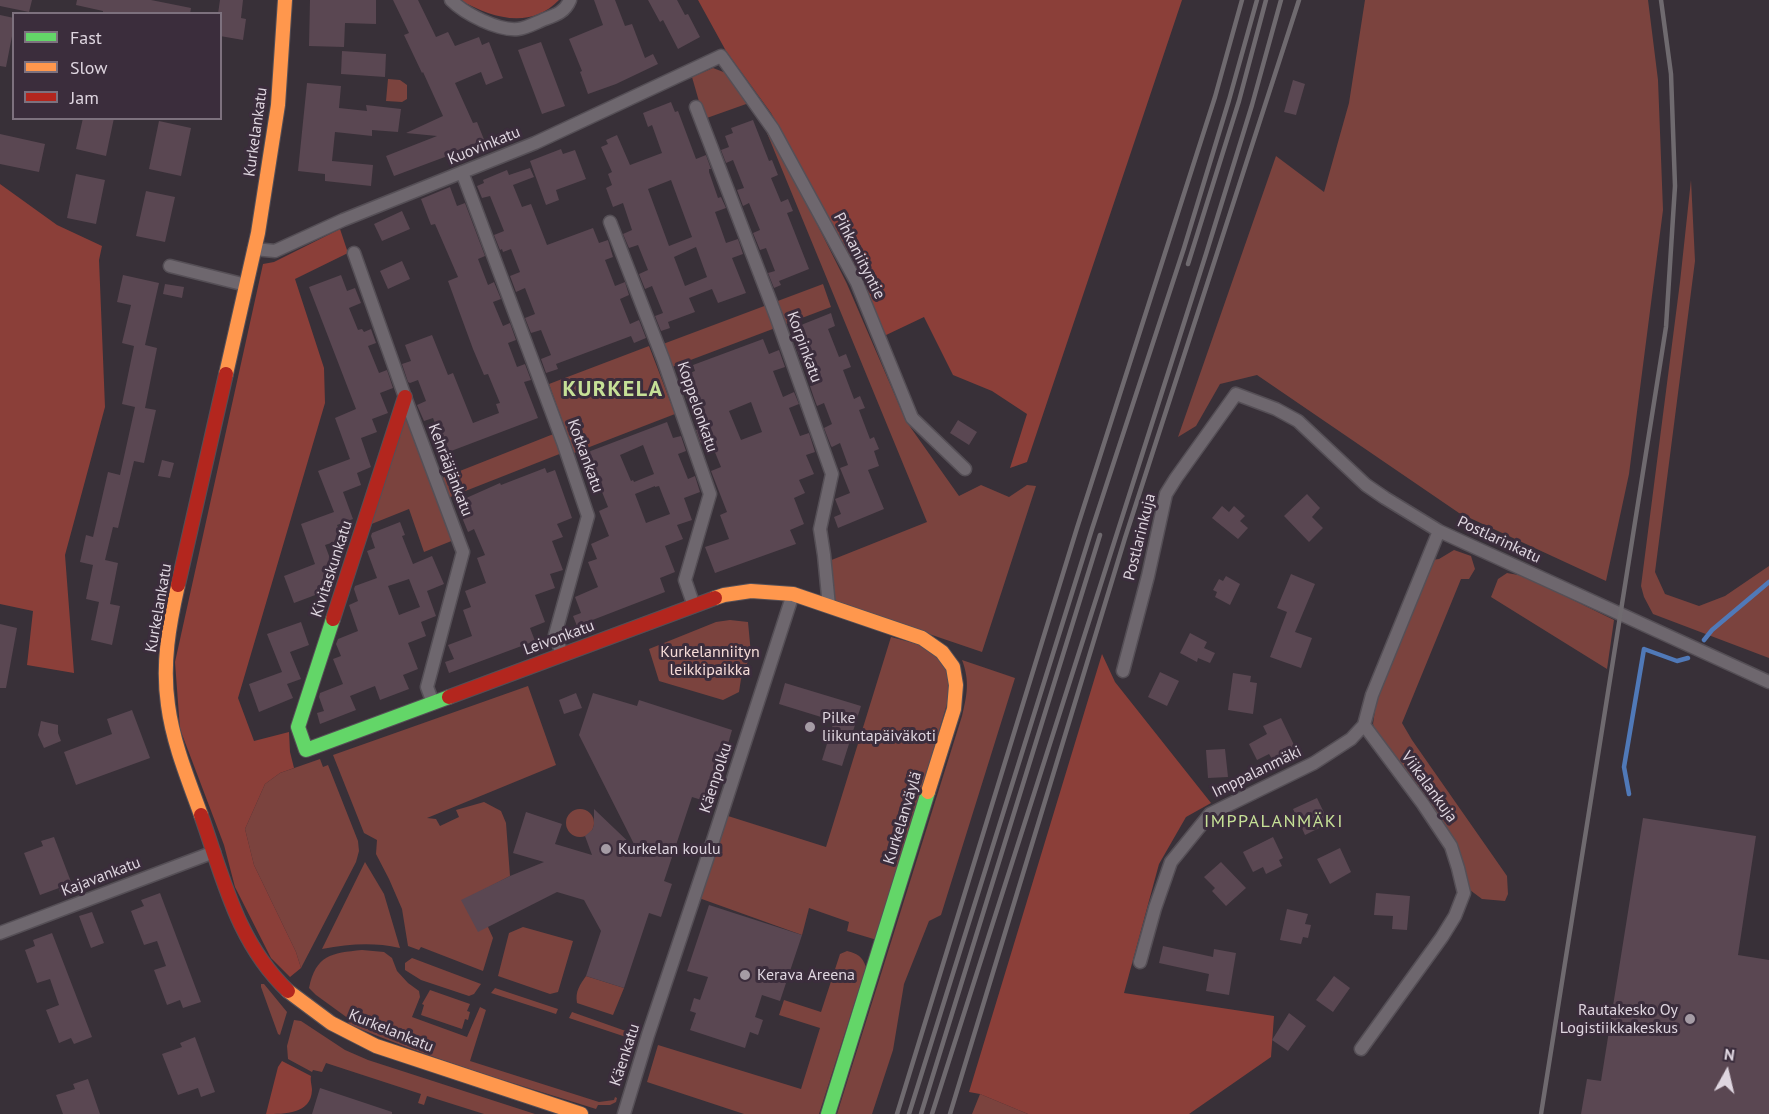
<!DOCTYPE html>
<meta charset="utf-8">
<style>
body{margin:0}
#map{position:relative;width:1769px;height:1114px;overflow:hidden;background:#383038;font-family:"PT Sans",sans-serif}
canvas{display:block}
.legend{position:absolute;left:12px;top:12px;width:210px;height:108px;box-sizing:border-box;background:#3b2d3c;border:2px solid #7d717e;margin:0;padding:8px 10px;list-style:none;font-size:18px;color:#dfd6e0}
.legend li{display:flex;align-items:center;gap:12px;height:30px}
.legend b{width:30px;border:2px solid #7d717e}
.north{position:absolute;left:1697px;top:1042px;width:60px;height:60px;-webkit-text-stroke:4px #3b2d3c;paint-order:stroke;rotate:8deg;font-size:16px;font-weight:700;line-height:24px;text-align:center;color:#dfd6e0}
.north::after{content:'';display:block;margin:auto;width:21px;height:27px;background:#dfd6e0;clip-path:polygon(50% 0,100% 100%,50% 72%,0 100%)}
</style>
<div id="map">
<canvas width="1769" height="1114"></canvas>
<ul class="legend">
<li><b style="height:8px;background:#63d668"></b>Fast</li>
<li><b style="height:8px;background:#ff974d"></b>Slow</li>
<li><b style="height:8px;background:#b3261e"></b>Jam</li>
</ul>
<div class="north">N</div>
</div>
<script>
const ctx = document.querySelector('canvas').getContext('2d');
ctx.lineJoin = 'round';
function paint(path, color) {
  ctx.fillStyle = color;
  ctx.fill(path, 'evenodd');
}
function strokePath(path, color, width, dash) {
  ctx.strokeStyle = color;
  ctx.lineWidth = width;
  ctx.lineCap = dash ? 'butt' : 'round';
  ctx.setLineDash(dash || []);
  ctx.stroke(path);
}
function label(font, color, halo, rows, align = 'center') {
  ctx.font = font + ' "PT Sans",sans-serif';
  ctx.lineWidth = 6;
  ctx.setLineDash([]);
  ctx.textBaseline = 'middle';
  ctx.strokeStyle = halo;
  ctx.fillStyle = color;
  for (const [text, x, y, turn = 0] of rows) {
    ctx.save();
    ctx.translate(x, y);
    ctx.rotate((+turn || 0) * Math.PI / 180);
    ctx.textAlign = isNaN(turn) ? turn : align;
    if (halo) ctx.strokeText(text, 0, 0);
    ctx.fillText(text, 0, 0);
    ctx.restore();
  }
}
paint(new Path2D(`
 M1365,0H1648L1658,80L1663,210L1629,474L1606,581L1459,513L1257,375L1220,384L1196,426L1178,437L1276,156L1324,192L1349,103Z
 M713,68L726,73L749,103L704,119L692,77Z
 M388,79L400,80L407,85V99L402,102L386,101Z
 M760,116L770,130L847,284L906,421L959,496L981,485L1009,497L1027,485L1036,486L982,652L835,602L829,561L927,522Z
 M1691,180L1695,261L1655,572L1665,594L1699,606L1725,596L1769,566V658L1653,614L1644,597L1641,586L1680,282Z
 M823,284L831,307L672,367L663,344Z
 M649,346L675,414L574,453L549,384Z
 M405,415L432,482L556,433L562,453L440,501L454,540L424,552L409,509L369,525Z
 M1454,550L1471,556L1475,569L1469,579H1461L1402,723L1412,740L1507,876L1508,894L1505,901L1482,899L1470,890L1454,843L1379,741L1373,724L1376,703L1432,560L1439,559Z
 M1507,573L1524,576L1614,620L1607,669L1491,597L1498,579Z
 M730,620L748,622L751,654L741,679L739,692L723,700L659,681L649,649L716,622Z
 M891,637L929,647L946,665L952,687L877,940L847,931L849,922L809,908L802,935L699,898L728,816L826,847Z
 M962,660L1015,678L941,915L929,921L904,984L893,1050L872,1114H837L962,716C967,695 970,681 962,660Z
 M528,686L556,765L427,818L436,819L440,826L459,817L456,810L484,802L501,811L506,823L510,876L462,901L488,927L493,938L483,971L421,947L419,950L408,946L402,909L389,879L376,854L377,840L364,833L333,755Z
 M320,759L323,767L328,765L358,841L359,851L356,862L301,968L296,952L254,865L245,829L265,784L280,773Z
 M566 823a14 14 0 1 1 28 0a14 14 0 1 1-28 0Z
 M365,862L384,894L400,948C372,942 350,944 322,949Z
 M523,927L573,941L558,992L550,994L498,976L509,933Z
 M362,950L384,952L392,958L397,971L408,983L419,991L420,997L412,1017L467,1037L480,1007L486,1010L470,1061L599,1102L614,1100L615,1097L617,1098L616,1102L610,1105H598L596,1109C513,1083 428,1058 348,1024L349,1019L316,995L309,988C316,955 331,953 362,950Z
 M847,951C858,954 862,956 866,967L819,1114H744L647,1082L658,1045L801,1089L820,1028L779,1015L784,1000L821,1012L840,954Z
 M412,958L481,984L474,994L469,996L421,980L405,970V963Z
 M586,976L624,988L613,1015L577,1003C575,991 580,985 586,976Z
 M261,984H264L287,1012L280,1035L278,1034L261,987Z
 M495,988L558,1009L556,1014L491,993Z
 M430,990L470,1004L467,1011L470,1012L468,1020L465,1019L462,1029L421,1015L424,1005L422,1004Z
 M572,1012L637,1035L635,1040L569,1018Z
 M294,1020L301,1021L345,1050L368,1060L535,1114H484L427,1096L424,1105L418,1103L421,1094L326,1063L322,1072L313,1070L312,1072L288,1059L287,1046Z
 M980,1094L1028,1114H972Z`), '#7b433e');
paint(new Path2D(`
 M460,0H559C530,30 492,18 460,0Z
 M698,0H1182L1027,462L1010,468L1027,414L992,391L953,375L924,317L884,336L861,278L771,113L726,51Z
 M0,184L57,225L102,246L99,260L105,407L65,555L74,673L27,665L33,611L0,604Z
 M340,229L348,253L295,279L324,368L325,403L238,698L254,741L289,732L290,752L294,768L280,773L265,784L245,829L254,865L296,952L301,968L290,977L271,958L235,887L224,845L180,729L175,662L263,264L274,262Z
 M1102,654L1115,682L1211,803L1186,817L1159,864L1124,993L1274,1016L1271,1057L1189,1114H1028L980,1094L969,1092Z
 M282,1061L311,1076C310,1081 312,1085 312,1090C311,1114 285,1114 266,1114L278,1067Z`), '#8b3f39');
strokePath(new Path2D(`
 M1704,640L1712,630L1769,582
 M1629,794L1624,767L1644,649L1677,661L1688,658`), '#5079b8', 4.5);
paint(new Path2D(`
 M0,0H32L29,12L0,6Z
 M77,0H151L191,8L190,14H103V11L76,5Z
 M220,0H243L241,18L246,19L243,40L220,36V14H218Z
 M310,0H376V24L345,23L344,47L309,46Z
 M393,0H418L436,37L448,32L455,46L479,37L482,45L489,42L503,78L486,85L481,72L455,83L473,123L477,122L485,142L394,176L386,156L437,136L406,133L443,116L423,72L422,73L404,35L409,33Z
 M594,0H615L625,26L632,24L645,58L653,54L658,64L616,84L588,94L580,72L582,71L569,39L603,25Z
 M648,0H677L685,15L688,14L700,37L678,49L663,20L660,22Z
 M0,15L14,18V26L6,67L0,66Z
 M541,42L565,106L542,114L518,50Z
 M342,51L386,54L385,77L341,74Z
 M1293,80L1305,84L1296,115L1284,112Z
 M307,83L341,86L339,108L367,111L366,105L401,109L398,132L372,130V136L335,132L332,161L373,165L371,186L325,181V174L298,171Z
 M671,102L675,112L678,111L696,159L706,155L711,169H709V172L718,198L721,197L726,208L715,212L726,243L738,239L743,254L732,258L746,293L718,303L712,289L689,298L695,312L668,322L670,328L661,331L655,316L663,313L652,286L645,289L639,274L648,270L638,245L629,248L623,234L632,230L623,203L613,207L606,188L612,185L608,174L612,172L601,147L608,144L606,140L617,135L630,165L662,153L652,125L648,127L643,113ZM671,180L692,237L669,246L648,189ZM696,247L707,277L685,286L674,257Z
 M83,118H114L106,156L76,149Z
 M753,120L769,161L772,160L778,175L771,178L781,202L788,199L793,211L787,213L809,269L779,281L781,285L774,288L768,273L775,271L766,248L760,250L753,233L760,230L749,203L743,206L737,190L744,188L733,160L726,163L721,150L729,147L725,136L733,133L731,128Z
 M159,121L191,128L181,176L149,169Z
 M0,134L45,144L39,172L0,164Z
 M561,149L563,154L575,150L586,179L556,190L559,200L546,205L530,161Z
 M530,168L534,177L513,185L522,207L531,204L547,245L593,228L599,243L608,240L613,257L605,260L615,286L625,282L629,295L620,299L630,324L639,320L646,338L634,343L631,336L556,364L558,369L546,373L541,359L551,355L541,330L531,333L525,318L535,314L525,288L516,292L510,276L520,272L511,249L503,252L502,249L500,250L494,235L504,231L490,196L482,198L477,186L484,183L483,180L507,170L509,175Z
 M76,174L105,180L96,224L67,218Z
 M450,187L457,206L465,203L485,256L478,259L488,285L494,282L501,299L493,302L503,326L510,323L516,340L508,343L517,367L525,364L531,380L524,382L538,418L438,456L433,445L442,442L433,418L424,421L417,405L426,401L418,380L410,383L408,382L402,364L411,361L405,345L432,335L448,375L453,373L473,423L499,413L496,404L500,403L488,374L484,375L473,349L448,281L458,277L435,224L431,225L421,199Z
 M146,191L175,197L165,242L136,236Z
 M402,211L410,229L382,241L374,224Z
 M402,261L410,279L388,289L380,271Z
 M123,275L159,283L145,345L157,348L145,408L156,410L144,463L134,461L118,528L113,527L105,560L118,563L110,604L120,606L112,645L91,640L99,602L86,599L93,565L80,562L86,535L93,537L108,472L120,475L135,407L122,404L134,346L122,343L131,305L117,302Z
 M341,275L347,291L355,288L361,303L349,308L358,330L362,329L364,332L371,329L376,343L368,346L379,373L387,370L393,388L380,393L388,413L372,419L377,432L361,438L371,467L357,473L361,485L343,492L353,519L337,525L343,539L325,545L335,572L323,576L326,591L294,603L284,576L315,564L301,524L334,512L318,471L350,459L335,418L356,409L309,287Z
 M165,284L184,287L182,298L163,294Z
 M831,313L835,326L828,329L839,357L846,354L851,367L843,370L854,399L860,396L865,408L859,410L870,439L874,437L879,449L874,451L879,466L868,470L884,509L838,528L834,517L841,514L835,499L850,493L840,468L848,465L840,443L832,447L831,446L824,428L832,424L824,403L817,406L814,398L810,386L818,383L808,358L801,361L795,345L802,342L796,327Z
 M763,339L769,354L779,350L785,367L773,371L783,397L794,392L799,404L789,408L800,436L809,433L815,452L806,455L814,474L799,480L805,493L794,498L804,524L790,530L796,544L715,573L705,547L729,539L720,515L727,512L711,471L721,467L710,440L701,444L696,430L706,426L695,399L688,402L683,388L691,384L687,374L695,371L693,365ZM751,402L762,432L741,440L729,411Z
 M958,420L977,432L969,445L950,433Z
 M667,422L673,438L681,436L686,451L678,454L688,479L695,476L700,492L684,498L692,520L677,525L683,539L665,546L675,572L660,578L665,592L577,626L573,616L581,613L575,597L598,587L588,562L597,559L591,544L609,536L599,511L608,507L598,482L591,485L585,471L594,467L588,452ZM643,445L654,474L634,482L633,480L631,481L620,455ZM655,486V487L659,486L670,514L646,523L635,494Z
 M162,460L174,463L170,478L158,476Z
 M545,468L547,473L555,470L572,518L557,524L563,537L552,541L563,570L550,574L555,588L535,595L545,622L530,628L535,641L449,673L445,662L454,659L448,645L472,636L463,610L471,607L465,591L486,583L477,558L485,555L474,529L468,532L461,515L469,512L464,499L500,483L501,485Z
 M1307,494L1320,508L1312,517L1323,528L1309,542L1284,516Z
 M1222,506L1229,512L1234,506L1245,516L1240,521L1248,528L1238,539L1212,518Z
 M400,522L405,535L402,536L413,564L432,556L444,584L427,591L436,616L421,622L426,636L408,643L418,669L403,675L409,689L380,700L375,686L350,696L356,710L320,724L317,713L324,711L319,697L320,693L343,684L333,659L341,656L336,644L338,639L358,631L349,605L358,601L354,589L355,586L377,578L367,551L375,548L371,536L372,533ZM409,579L420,607L399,615L388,586Z
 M1291,574L1315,584L1295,632L1312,638L1301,668L1270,657L1287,612L1277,608Z
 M1226,576L1240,584L1230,605L1215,597L1217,592L1213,590L1219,579L1223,581Z
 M301,622L309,645L290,652L301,679L287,684L293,698L259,712L249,684L282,672L267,634Z
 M0,624L17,628L6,688H0Z
 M1190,633L1207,642L1204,648L1215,653L1210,663L1198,658L1197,662L1180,653Z
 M1160,672L1179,681L1167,706L1148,697Z
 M1233,673L1251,676L1250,682L1257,683L1253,714L1228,710Z
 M785,683L861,706L842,766L822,760L834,721L779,704Z
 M576,693L582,708L564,714L559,700Z
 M593,693L637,706L639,700L732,730L711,803L692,797L664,881L672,884L661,917L649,913L624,988L586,976L601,931L584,900L557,892L478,932L461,900L510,876L544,862L513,853L526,812L562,824L555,844L592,855L585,836L592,830L594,825V809L637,850L579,735Z
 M132,710L150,758L76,785L64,752L112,734L107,719Z
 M1281,718L1295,747L1272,759L1269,754L1257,760L1249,744L1267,734L1263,726Z
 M41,721L58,725V733L61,741L44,748L38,735Z
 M1225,749L1228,777L1208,778L1206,750Z
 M1317,798L1329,823L1305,835L1293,809Z
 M1643,818L1756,836L1738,955L1769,960V1114H1581L1587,1079L1601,1081Z
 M54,837L73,887L60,892L59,888L40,895L24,853L43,846L41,841Z
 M1273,837L1283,858L1279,860L1282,866L1266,874L1263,867L1253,872L1243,852Z
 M1340,848L1351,872L1330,884L1317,859Z
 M1221,862L1246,888L1226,906L1212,891L1215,888L1204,877Z
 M160,893L201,1002L183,1008L180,1000L167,1005L154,970L166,966L157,941L144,945L131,911L144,906L141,900Z
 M1376,893L1410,896L1407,930L1392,929L1393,916L1374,915Z
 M709,905L802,935L780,1001L762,995L755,1017L763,1020L758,1035L750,1032L745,1048L690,1030L696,1013L690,1011L694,998L700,1000L708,977L687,971Z
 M1287,909L1308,914L1305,924L1311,925L1308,938L1303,937L1301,944L1280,940Z
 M92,912L104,943L91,948L79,916Z
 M52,933L92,1037L74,1044L71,1038L59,1043L46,1010L59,1005L50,979L37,983L25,950L35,946L33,940Z
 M1163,946L1213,957L1214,949L1236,953L1229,995L1206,991L1209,974L1159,963Z
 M1334,976L1350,988L1333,1012L1316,1000Z
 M1289,1013L1306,1026L1288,1051L1272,1040Z
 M195,1037L215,1092L201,1097L198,1088L178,1095L162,1054L182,1047L180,1043Z
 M88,1079L100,1114H63L56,1095L75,1089L73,1084Z
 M320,1088L392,1112V1114H312Z`), '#5a4752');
const street = new Path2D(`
 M451,0C465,14 498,31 518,29C527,28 537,22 545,19C556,15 565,12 570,0
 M696,107L776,316L832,474L820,529L824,555L829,606
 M462,172L564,445L588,516L555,635L562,654
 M610,222L663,359L710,494L685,580L694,606
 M254,249L275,251L343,220L535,143L721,56L773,129L857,283L912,418L965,469
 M354,253L405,397L463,552L427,687L433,703
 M170,266L246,285
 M1123,671L1148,576L1166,494L1176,478L1236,394L1276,409L1298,421L1366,485L1385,498L1439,531L1769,682
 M0,933L214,852
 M1140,962L1155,908L1171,862L1210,814L1314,763L1351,739L1364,725
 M1361,1049L1442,937L1455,916L1464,893L1458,868L1451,846L1423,804L1364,725L1372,695L1439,531
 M624,1114L648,1035L707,859L793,594`);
const fast = new Path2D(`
 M333,619L298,727L306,750L449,697
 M828,1114L928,792`);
const slow = new Path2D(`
 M226,374L258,233L278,105L285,0
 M178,585C169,625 162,664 168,705C173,743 188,779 201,815
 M715,598L724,595L751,591L793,594L922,638L942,652L953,667L956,685L954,709L928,792
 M288,991L331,1023L376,1046L581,1114`);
const jam = new Path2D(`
 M178,585L226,374
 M333,619L405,397
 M449,697L715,598
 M201,815C224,880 237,942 288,991`);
strokePath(street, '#554f56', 15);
strokePath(fast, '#554f56', 16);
strokePath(slow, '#554f56', 16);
strokePath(jam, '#554f56', 16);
strokePath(street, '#6e676e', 12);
strokePath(fast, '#63d668', 14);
strokePath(slow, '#ff974d', 14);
strokePath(jam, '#b3261e', 14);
strokePath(new Path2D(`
 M1188,264L1239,101L1266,0
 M897,1114L1077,528L1215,97L1242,0
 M909,1114L1092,529L1184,248L1229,100L1257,0
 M921,1114L1100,535
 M932,1114L1206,254L1252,105L1281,0
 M950,1114L1125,538L1299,0
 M1541,1114L1666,327L1675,186L1671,74L1661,0`), '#6f6a6f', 4.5);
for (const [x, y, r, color] of [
 [810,727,6,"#a59ca5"],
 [606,849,6,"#a59ca5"],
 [745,975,6,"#a59ca5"],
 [1690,1019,6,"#a59ca5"]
]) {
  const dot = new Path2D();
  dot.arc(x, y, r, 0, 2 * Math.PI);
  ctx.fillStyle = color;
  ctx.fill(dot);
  strokePath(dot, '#3b2d3c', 2);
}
label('16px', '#dfd6e0', '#3b2d3c', [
 ["Kurkelankatu",256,132,-82],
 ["Kuovinkatu",484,146,-22],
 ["Pihkaniityntie",859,256,63],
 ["Korpinkatu",804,347,70],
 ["Koppelonkatu",697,407,71],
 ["Kotkankatu",585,456,70],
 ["Kehrääjänkatu",450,470,69],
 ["Postlarinkuja",1140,537,-76],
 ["Postlarinkatu",1499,540,25],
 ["Kivitaskunkatu",332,569,-72],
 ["Kurkelankatu",159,608,-80],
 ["Leivonkatu",559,638,-20],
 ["Imppalanmäki",1257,772,-26],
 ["Käenpolku",716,778,-72],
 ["Viikalankuja",1429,787,54],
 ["Kurkelanväylä",903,818,-73],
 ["Kajavankatu",101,877,-21],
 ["Kurkelankatu",391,1031,22],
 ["Käenkatu",625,1055,-72]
]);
label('16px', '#f6dcd8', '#3b2d3c', [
 ["Kurkelanniityn",710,652],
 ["leikkipaikka",710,670]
]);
label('16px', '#dfd6e0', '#3b2d3c', [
 ["Pilke",822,718],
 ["liikuntapäiväkoti",822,736],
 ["Kurkelan koulu",618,849],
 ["Kerava Areena",757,975],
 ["Rautakesko Oy",1678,1010,"right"],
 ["Logistiikkakeskus",1678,1028,"right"]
], 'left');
ctx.letterSpacing = '1.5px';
label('18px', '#c6e097', '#3b2d3c', [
 ["IMPPALANMÄKI",1274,822]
]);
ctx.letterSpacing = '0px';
ctx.letterSpacing = '1.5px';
label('bold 22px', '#c6e097', '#3b2d3c', [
 ["KURKELA",613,390]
]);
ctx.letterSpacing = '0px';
</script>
